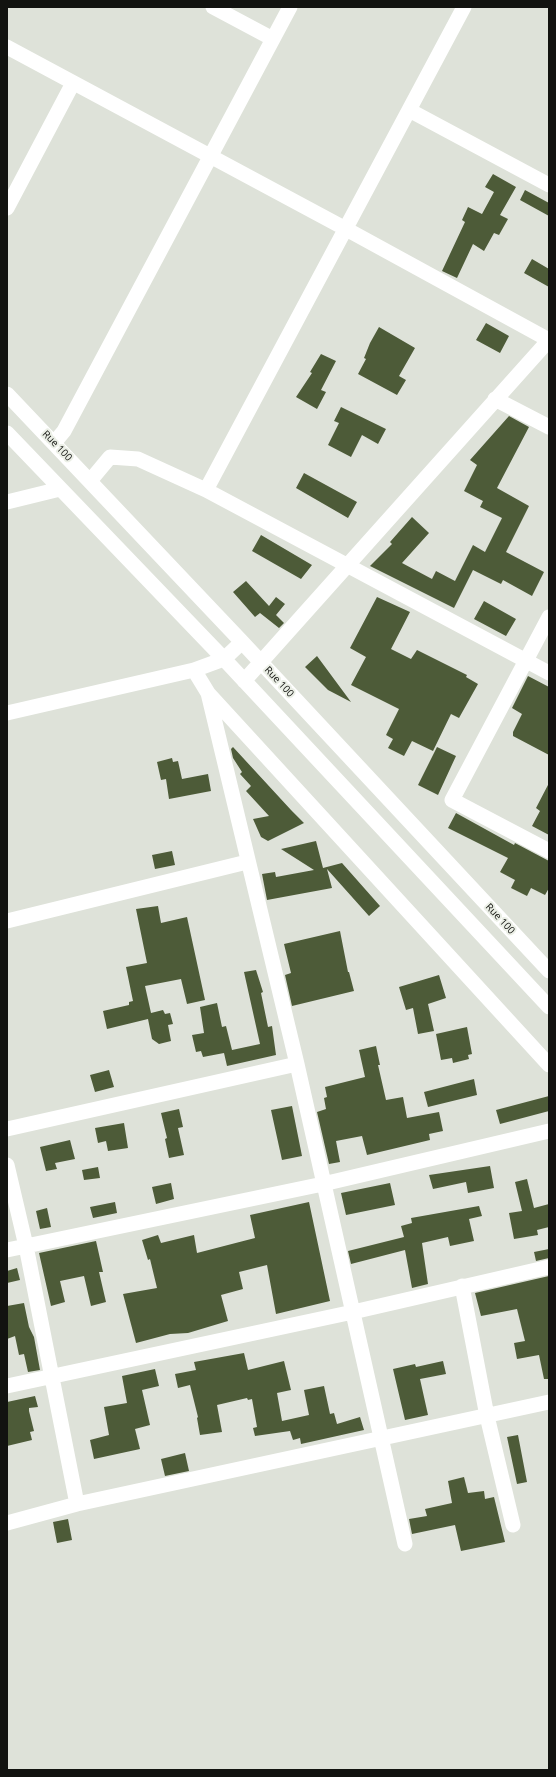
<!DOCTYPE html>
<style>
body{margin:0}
#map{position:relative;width:556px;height:1777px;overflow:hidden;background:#dee2d9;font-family:"Open Sans",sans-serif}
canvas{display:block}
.frame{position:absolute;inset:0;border:8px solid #121310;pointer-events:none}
</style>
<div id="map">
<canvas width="556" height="1777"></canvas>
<div class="frame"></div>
</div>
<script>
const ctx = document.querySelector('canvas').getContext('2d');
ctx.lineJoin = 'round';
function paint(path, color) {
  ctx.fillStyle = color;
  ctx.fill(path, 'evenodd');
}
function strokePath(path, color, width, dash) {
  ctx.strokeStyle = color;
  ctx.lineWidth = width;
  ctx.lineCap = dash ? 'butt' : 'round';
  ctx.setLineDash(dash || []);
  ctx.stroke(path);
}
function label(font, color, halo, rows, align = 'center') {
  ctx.font = font + ' "Open Sans",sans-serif';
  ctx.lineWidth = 4;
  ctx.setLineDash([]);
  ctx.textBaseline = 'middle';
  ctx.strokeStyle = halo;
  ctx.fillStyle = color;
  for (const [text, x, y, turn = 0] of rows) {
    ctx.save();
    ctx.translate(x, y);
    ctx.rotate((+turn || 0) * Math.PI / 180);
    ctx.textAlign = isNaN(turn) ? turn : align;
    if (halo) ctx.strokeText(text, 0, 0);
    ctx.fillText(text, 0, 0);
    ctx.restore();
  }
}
paint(new Path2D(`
 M493,174L516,187L500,215L508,219L499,235L494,233L484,251L473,244L457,278L442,271L465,222L462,220L468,207L482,214L494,192L485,187Z
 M525,190L549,203V216L520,200Z
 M532,259L549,269V287L524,273Z
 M486,323L509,336L500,353L476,340Z
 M379,327L415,348L399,376L406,380L397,395L358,374L366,359L364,358L370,343Z
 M321,354L336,361L321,390L326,392L317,409L296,397L312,373L310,372Z
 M341,407L386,429L378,444L362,435L351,457L328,445L339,423L334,421Z
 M509,416L529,427L497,488L529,506L506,552L544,572L532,596L503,580L501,584L473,570L454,608L370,566L392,544L390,542L412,517L429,533L402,563L432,579L436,571L455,581L473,545L485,552L502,518L480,507L483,501L464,491L477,465L470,460Z
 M304,473L357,502L348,518L296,488Z
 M261,535L312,565L301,579L252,551Z
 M246,581L269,606L276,597L285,604L276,615L284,623L279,628L260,613L255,617L233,592Z
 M377,597L410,612L391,649L411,659L417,650L467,675L466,677L478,684L459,718L451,714L433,751L412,741L404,756L388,748L393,739L386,735L399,709L351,685L366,657L350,648Z
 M484,601L516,619L506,636L474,619Z
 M317,656L351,702L328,690L305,667Z
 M528,676L549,687V755L513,736V732L522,714L512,708Z
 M233,747L291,810L304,823L268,841L261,837L253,819L269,816L246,791L251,786L240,774L242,772L233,758L231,749Z
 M437,747L456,756L438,795L418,785Z
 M172,758L173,762L178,761L182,779L208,774L211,791L169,799L166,779L161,780L157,762Z
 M549,783V835L532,826L540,811L536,808Z
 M456,813L514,845L515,843L549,861V888L545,895L531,888L527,896L511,888L515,880L500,872L508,858L448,828Z
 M316,841L323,868L342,863L380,906L369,916L327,869L332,888L267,900L262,874L275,872L276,877L314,870L281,849Z
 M172,851L175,865L155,869L152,855Z
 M158,906L161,923L187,917L205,1000L187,1004L181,979L145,986L151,1013L163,1010L165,1014L170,1013L173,1024L168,1025L171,1041L159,1044L152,1039L148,1019L107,1029L103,1011L129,1005V1002L133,1001L126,967L147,963L136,909Z
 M340,931L348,972H349L354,991L292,1006L285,975L291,973L284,944Z
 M256,970L263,992L261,993L268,1027L272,1026L276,1055L227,1066L224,1053L203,1057L201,1051L196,1052L192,1035L204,1033L200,1007L217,1003L222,1027L226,1026L232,1050L260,1044L244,972Z
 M439,975L446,998L428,1004L434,1031L418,1034L413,1008L406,1010L399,987Z
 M467,1027L472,1054L468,1055L469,1059L453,1063L452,1058L441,1060L436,1034Z
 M376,1046L380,1065H378L386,1100L403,1097L407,1118L439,1112L443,1131L429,1134L430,1140L367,1155L362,1136L336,1141L340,1162L329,1164L317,1112L326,1109L324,1098L327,1097L325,1087L365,1077L359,1050Z
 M109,1070L114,1087L95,1092L90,1075Z
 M474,1079L477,1095L428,1107L424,1092Z
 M549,1096V1111L500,1124L496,1110Z
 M292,1106L302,1156L282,1160L271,1110Z
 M179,1109L183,1127L178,1128L184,1155L169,1158L165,1139L167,1138L161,1113Z
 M124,1123L128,1148L108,1151L106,1141L98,1143L95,1128Z
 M70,1140L75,1159L55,1163L57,1169L46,1171L40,1147Z
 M490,1166L494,1188L468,1193L466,1182L433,1189L429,1175Z
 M98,1167L100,1178L84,1180L82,1170Z
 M527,1179L534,1208L549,1204V1227L537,1230L538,1235L514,1239L509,1213L522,1211L515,1182Z
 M171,1183L174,1199L156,1204L152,1187Z
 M390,1183L395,1205L346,1215L341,1193Z
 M115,1202L117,1213L93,1218L90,1207Z
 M309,1202L330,1301L276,1314L267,1265L239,1272L243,1289L221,1295L228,1321L188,1333L170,1334L136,1343L123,1294L157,1288L150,1259L148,1260L142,1240L158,1235L161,1243L194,1235L197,1253L255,1238L250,1215Z
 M479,1206L482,1216L469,1219L474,1241L450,1246L448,1237L422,1243L428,1284L412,1288L405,1250L351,1264L348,1251L404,1237L401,1226L412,1223L411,1218Z
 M47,1208L51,1227L40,1229L36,1211Z
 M96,1241L103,1272H99L106,1302L91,1306L84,1276L60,1281L65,1302L51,1306L39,1253Z
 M549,1249V1258L536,1261L534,1252Z
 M17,1268L20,1280L7,1283V1271Z
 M549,1276V1379H544L539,1355L517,1359L514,1343L525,1341L517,1309L481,1316L475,1293Z
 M24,1303L29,1327L34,1337L40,1370L28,1372L24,1354L19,1355L15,1336L7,1339V1306Z
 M244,1353L248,1370L284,1361L291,1390L277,1393L282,1421L309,1415L304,1390L324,1386L330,1414L334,1413L337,1424L360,1417L364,1430L301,1444L300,1438L293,1440L290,1431L255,1436L253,1428L257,1427L252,1399L248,1400L247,1398L217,1405L222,1432L200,1435L197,1418L198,1417L190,1385L178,1388L175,1374L196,1370L194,1362Z
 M443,1361L446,1374L420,1379L428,1415L405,1420L393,1369L415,1364L416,1367Z
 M155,1369L159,1386L142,1390L150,1425L135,1429L140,1449L94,1459L90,1440L109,1435L104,1407L127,1403L122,1376Z
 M35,1396L38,1407L29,1408V1411L34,1431L30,1432L32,1440L7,1446V1402Z
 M518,1435L527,1482L517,1484L507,1437Z
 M185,1453L189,1471L165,1476L161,1459Z
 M464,1477L468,1493L484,1491L485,1499L494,1497L505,1542L461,1551L455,1525L412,1534L409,1519L427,1516L425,1509L452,1503L448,1481Z
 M68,1519L72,1540L57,1543L53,1522Z`), '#4d5b38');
strokePath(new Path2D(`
 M213,7L273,39
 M7,47L346,229L549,340
 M409,110L549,185
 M7,208L73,83
 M7,394L242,642L549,971
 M495,399L549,427
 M7,433L224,659L549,1007
 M54,443L64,431L290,7
 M90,481L110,457L138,459L206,490L549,673
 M206,490L464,7
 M7,502L60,489
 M549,617L452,800L549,851
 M194,670L208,693L549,1065
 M244,681L549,340
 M208,693L297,1064L405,1544
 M7,713L194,670L224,659L242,642
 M7,921L247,862
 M7,1129L297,1064
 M7,1165L26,1246L77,1504
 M7,1250L323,1184L549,1131
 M462,1286L487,1416L513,1525
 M7,1386L353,1312L549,1267
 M7,1523L77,1504L549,1402`), '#fff', 15);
label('10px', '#121310', '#ebefe6', [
 ["Rue 100",57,446,46],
 ["Rue 100",279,682,47],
 ["Rue 100",500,919,47]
]);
</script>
